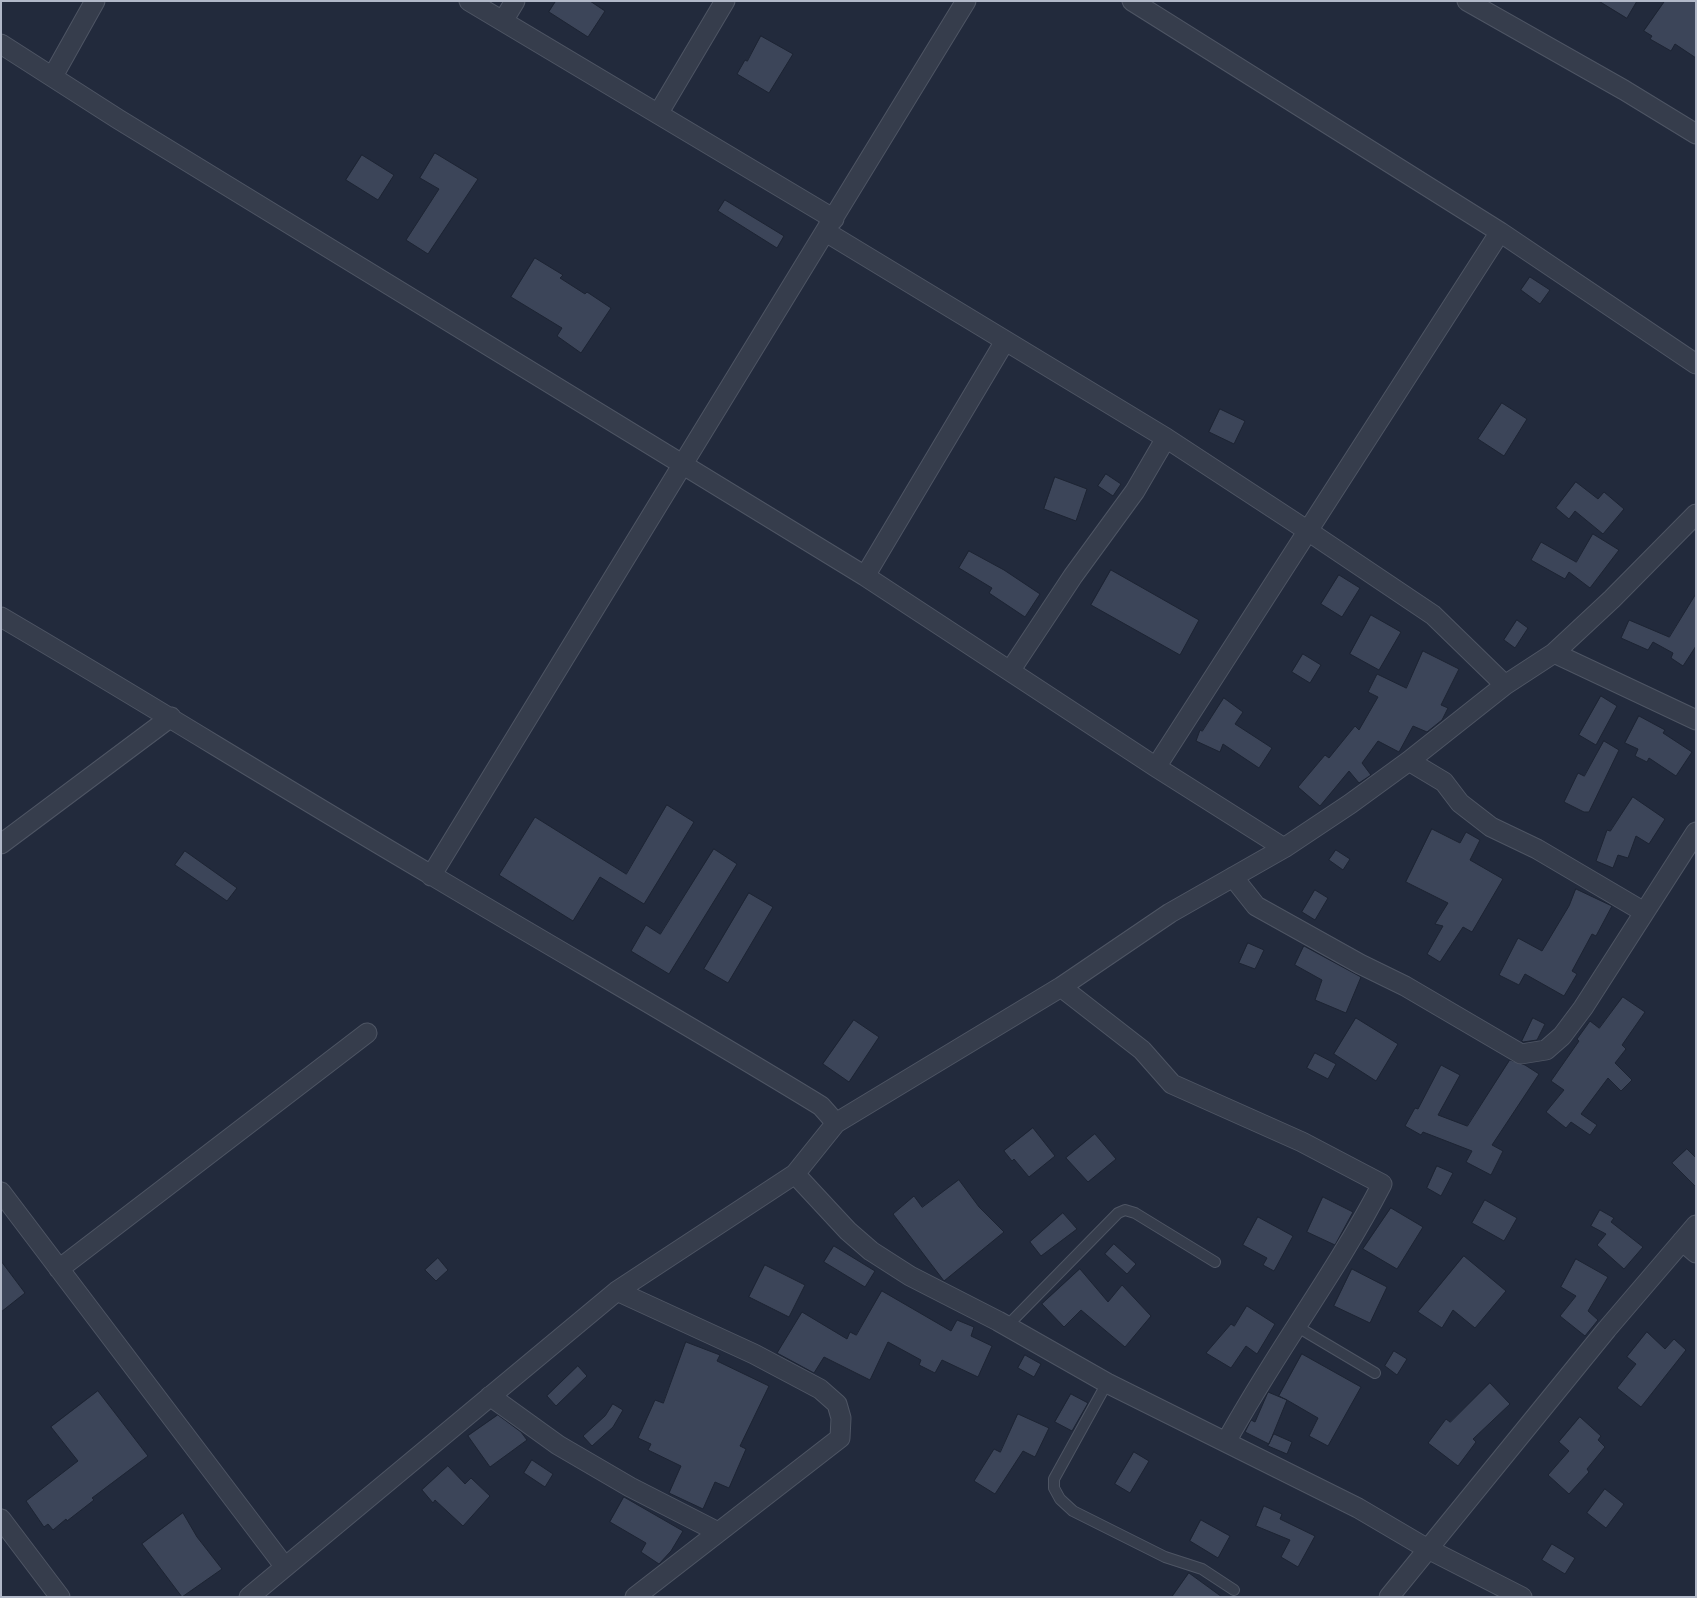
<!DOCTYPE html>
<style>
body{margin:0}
#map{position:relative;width:1697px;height:1598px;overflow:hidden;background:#222a3c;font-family:"Titillium Web",sans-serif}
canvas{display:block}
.frame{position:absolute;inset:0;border:2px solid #b1b8c8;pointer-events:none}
</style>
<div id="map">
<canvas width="1697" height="1598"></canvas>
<div class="frame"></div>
</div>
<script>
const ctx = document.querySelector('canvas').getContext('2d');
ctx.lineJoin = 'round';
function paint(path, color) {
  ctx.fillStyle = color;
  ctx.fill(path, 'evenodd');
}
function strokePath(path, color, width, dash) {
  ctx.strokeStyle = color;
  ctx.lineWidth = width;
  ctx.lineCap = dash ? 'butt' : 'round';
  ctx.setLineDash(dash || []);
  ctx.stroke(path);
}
const building = new Path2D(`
 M556,1H590L605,11L588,37L549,12Z
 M1599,1H1637L1627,18Z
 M1665,1H1696V58L1675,44L1671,51L1650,39L1652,36L1644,31Z
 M761,36L793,54L769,93L737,74L745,60L747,61Z
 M435,153L478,179L428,254L406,240L439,189L420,178Z
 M362,155L394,175L378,200L346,180Z
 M725,200L784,236L777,248L718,211Z
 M535,258L563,275L560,278L585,294L587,292L611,308L581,353L557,336L562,328L511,297Z
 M1530,277L1550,290L1540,304L1521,290Z
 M1502,403L1527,419L1504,456L1478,439Z
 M1220,409L1245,421L1234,444L1209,432Z
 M1106,474L1121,484L1113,496L1098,486Z
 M1055,477L1087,489L1076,521L1044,509Z
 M1576,482L1598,499L1604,492L1624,509L1603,534L1575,511L1569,519L1556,508Z
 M1593,534L1619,550L1590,588L1569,572L1565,579L1531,560L1541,542L1576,562Z
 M969,551L1004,570L1040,594L1025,617L989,593L992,588L959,568Z
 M1111,570L1199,620L1180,655L1091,605Z
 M1339,575L1360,588L1342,617L1321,604Z
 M1696,594V646L1683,666L1671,658L1673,653L1653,642L1648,650L1621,638L1629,620L1669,637Z
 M1371,615L1401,632L1379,670L1350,654Z
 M1517,620L1528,628L1515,648L1504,640Z
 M1423,651L1459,669L1441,705L1448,708L1442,720L1427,732L1413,726L1399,752L1378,741L1362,763L1371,775L1359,783L1349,771L1320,806L1298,787L1325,755L1329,758L1355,726L1359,730L1378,697L1368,692L1377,674L1406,688Z
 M1303,654L1321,665L1310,683L1292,672Z
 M1601,696L1617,706L1596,745L1579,735Z
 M1224,698L1243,712L1235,724L1272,748L1259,768L1223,744L1220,752L1196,741L1200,730L1202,731Z
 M1639,716L1665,730L1663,733L1692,752L1676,776L1649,758L1647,762L1635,756L1638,749L1625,743Z
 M1604,741L1619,750L1589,812H1584L1564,802L1578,773L1584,776Z
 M1633,797L1665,819L1649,844L1636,836L1628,858L1618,855L1613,868L1596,861L1607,830L1610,831Z
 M667,805L694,822L644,904L600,877L573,921L499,875L535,817L626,874Z
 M1432,829L1460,843L1466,832L1480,840L1470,860L1503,879L1472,932L1463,927L1440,962L1427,954L1443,926L1435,924L1448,903L1406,882Z
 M714,849L737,864L669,974L631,951L646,925L660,934Z
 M1336,850L1350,859L1343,870L1329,860Z
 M185,851L237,888L227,901L175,865Z
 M1576,889L1612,906L1596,936L1592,934L1572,971L1577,974L1564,996L1525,974L1519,985L1499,975L1518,938L1542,951L1569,906Z
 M1315,890L1328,898L1315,920L1302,912Z
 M749,893L773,907L728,983L704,969Z
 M1248,943L1264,950L1255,969L1239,963Z
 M1304,946L1361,977L1346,1013L1315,1000L1322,980L1295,965Z
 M1623,997L1645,1012L1622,1045L1626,1049L1615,1063L1632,1080L1621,1091L1608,1078L1581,1114L1597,1125L1590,1135L1571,1122L1566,1128L1546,1112L1564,1090L1551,1081L1579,1041L1577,1039L1590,1021L1599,1028Z
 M1356,1018L1398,1044L1376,1081L1334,1054Z
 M1533,1018L1545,1024L1537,1040L1523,1042L1522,1041Z
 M854,1020L879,1037L849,1082L823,1064Z
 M1315,1053L1336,1064L1328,1079L1307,1068Z
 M1510,1060L1525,1065L1539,1074L1492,1145L1503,1151L1491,1175L1466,1162L1472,1151L1423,1132L1421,1135L1405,1126L1415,1108L1418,1109L1441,1065L1460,1075L1438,1115L1467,1126Z
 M1033,1128L1055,1156L1029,1177L1014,1159L1012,1161L1004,1151Z
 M1095,1134L1116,1159L1088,1182L1066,1158Z
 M1687,1149L1696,1158V1187L1672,1163Z
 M1437,1166L1453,1173L1441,1196L1427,1188Z
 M959,1180L979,1207L1004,1232L944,1281L893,1214L914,1196L922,1207Z
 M1323,1197L1353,1212L1335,1245L1307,1232Z
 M1485,1200L1517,1218L1504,1241L1472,1223Z
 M1391,1208L1423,1227L1397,1269L1363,1249Z
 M1600,1210L1614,1218L1611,1222L1643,1247L1624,1269L1597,1245L1606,1234L1591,1226Z
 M1063,1213L1077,1229L1041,1256L1030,1242Z
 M1258,1217L1293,1236L1274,1271L1263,1265L1267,1258L1243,1245Z
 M1114,1244L1136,1264L1127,1274L1105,1254Z
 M834,1246L875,1271L865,1287L824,1262Z
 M1464,1256L1506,1291L1475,1328L1453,1310L1442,1328L1418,1312Z
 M438,1258L448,1270L436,1281L425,1270Z
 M1576,1259L1608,1277L1588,1311L1598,1320L1585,1336L1560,1316L1576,1296L1561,1287Z
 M1,1261L25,1293L1,1312Z
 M765,1265L805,1285L789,1317L749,1297Z
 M1080,1269L1108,1302L1122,1285L1151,1316L1125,1347L1081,1310L1064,1327L1042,1304Z
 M1352,1269L1387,1287L1370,1323L1334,1306Z
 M882,1291L951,1331L957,1320L974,1327L971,1336L992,1346L978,1377L942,1360L935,1373L919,1365L921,1360L888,1342L870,1380L824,1357L814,1373L777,1353L802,1312L847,1339L850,1332L856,1335Z
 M1247,1306L1275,1324L1257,1354L1246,1346L1231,1368L1206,1353L1231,1324L1234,1326Z
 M1647,1332L1665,1349L1674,1339L1686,1350L1641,1407L1617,1388L1636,1364L1627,1357Z
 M686,1342L720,1355L717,1361L769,1386L740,1446L746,1449L729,1488L715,1482L703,1509L669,1493L681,1466L648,1450L651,1444L638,1438L655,1400L663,1403Z
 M1394,1351L1407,1359L1397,1375L1385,1366Z
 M1302,1354L1361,1387L1328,1446L1309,1436L1318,1418L1287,1400L1269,1444L1245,1432L1251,1420L1255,1422L1268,1392L1287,1400L1279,1396Z
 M1025,1355L1041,1364L1034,1377L1018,1368Z
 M578,1366L587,1376L556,1406L547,1396Z
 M1490,1383L1510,1404L1473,1439L1476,1442L1458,1466L1428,1443L1446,1419L1450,1422Z
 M98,1391L148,1456L92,1498L94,1500L67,1521L66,1519L53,1530L48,1524L44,1527L26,1501L78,1461L51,1427Z
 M1071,1394L1088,1403L1072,1431L1055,1422Z
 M613,1404L623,1410L613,1427L592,1446L583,1436L605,1416Z
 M1018,1414L1049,1428L1035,1457L1023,1451L995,1494L974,1481L994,1449L1000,1452Z
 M498,1415L521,1432L527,1440L490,1467L468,1436Z
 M1580,1417L1601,1436L1598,1440L1605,1447L1587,1469L1589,1472L1569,1494L1548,1475L1569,1451L1559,1442Z
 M1274,1434L1292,1442L1287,1454L1268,1446Z
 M1134,1452L1149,1461L1130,1493L1115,1484Z
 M532,1460L553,1474L545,1487L524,1473Z
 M448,1466L465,1484L471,1478L490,1496L463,1526L435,1500L433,1503L422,1490Z
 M1605,1489L1624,1504L1606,1528L1587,1513Z
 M624,1497L683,1531L671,1551L659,1564L641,1552L646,1543L610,1522Z
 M1264,1506L1282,1514L1280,1519L1315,1536L1298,1567L1281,1557L1290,1540L1256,1526Z
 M183,1513L197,1537L222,1569L182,1597L142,1544Z
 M1201,1520L1230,1536L1218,1558L1190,1541Z
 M1552,1544L1575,1558L1565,1574L1542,1560Z
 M1189,1573L1222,1597H1172Z`);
paint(building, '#3c4559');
strokePath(building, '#1d2433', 1);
const service = new Path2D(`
 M1007,1326L1118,1213L1125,1210L1135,1213L1215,1262
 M1296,1326L1375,1373
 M1107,1383L1054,1479V1488L1060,1499L1073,1511L1165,1557L1202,1569L1234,1590`);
const minor = new Path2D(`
 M469,1L834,219
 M1132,1L1500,232L1696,364
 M1467,1L1624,90L1696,134
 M503,21L515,1
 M1,44L118,119L865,576L1156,767L1284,848
 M53,76L95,1
 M658,114L725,1
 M826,232L1166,438L1308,531L1433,615L1505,685
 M865,576L1005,341
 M1,617C146,702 288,791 433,876C562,953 692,1027 821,1106L836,1123
 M1554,653L1696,720
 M1010,671L1073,576L1135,491L1166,438
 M1409,761L1444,782L1460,803L1491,827L1537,849L1644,912
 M1156,767L1500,232
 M1,844L171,717
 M431,876L966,1
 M1233,877L1256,906L1360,964L1405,986L1521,1054L1546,1050L1562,1036L1583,1008L1696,832
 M1061,987L1142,1050L1172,1084L1302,1142L1382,1184C1336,1273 1274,1354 1226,1442
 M795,1174L848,1231L871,1251L910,1276L998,1321L1107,1383L1358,1508L1426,1548L1522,1597
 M1,1192L285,1567
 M1682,1241L1696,1253
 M59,1269L367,1033
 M617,1291L754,1354L820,1389L837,1404L841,1418L840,1438L635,1597
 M490,1396L558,1445L630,1487L718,1532
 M1,1519L60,1597
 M249,1597L617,1291L795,1174L836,1123L1061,987L1170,913L1284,848L1350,804L1409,761L1505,685L1554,653L1612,599L1696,514
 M1389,1597L1607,1329L1696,1225`);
strokePath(service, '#4e5564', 12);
strokePath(minor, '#4e5564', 21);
strokePath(service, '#363d4c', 10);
strokePath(minor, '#363d4c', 19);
</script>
